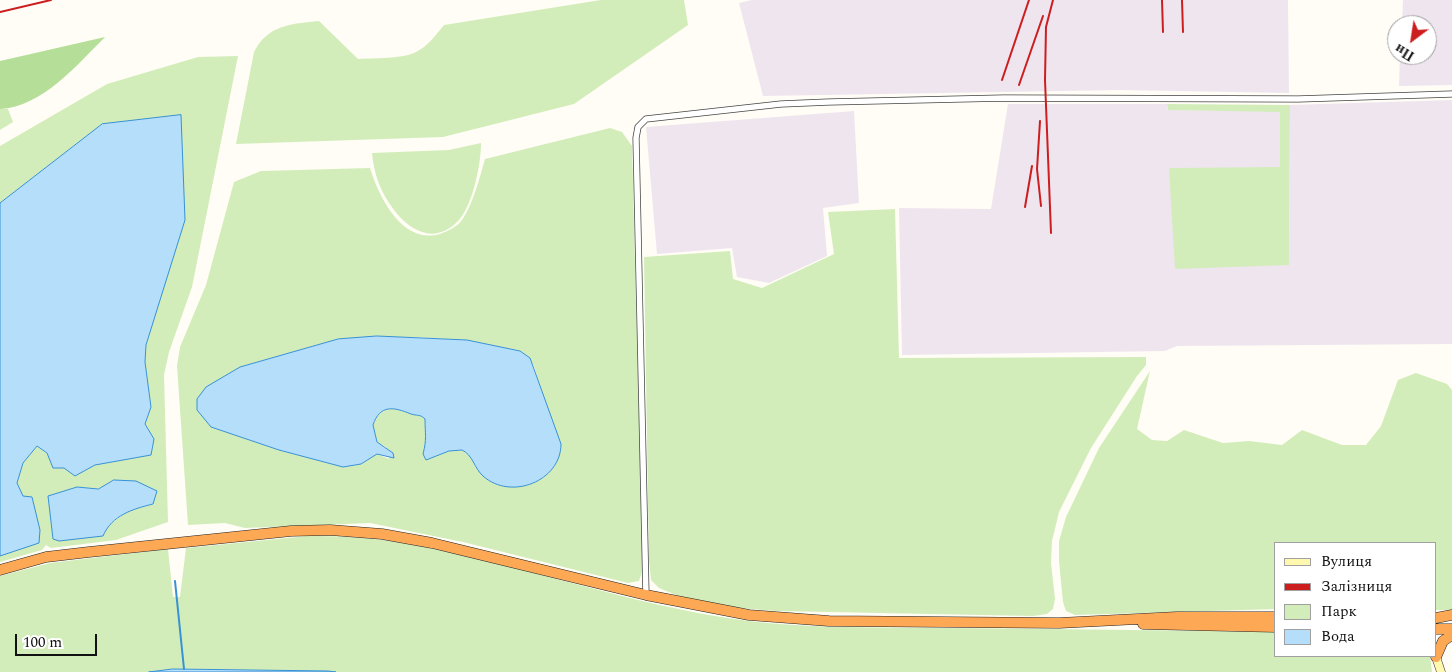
<!DOCTYPE html>
<meta charset="utf-8">
<style>
body{margin:0}
#map{position:relative;width:1452px;height:672px;overflow:hidden;background:#fffdf5;font-family:Spectral,serif}
canvas{display:block}
.legend{position:absolute;left:1274px;top:542px;width:162px;height:115px;box-sizing:border-box;background:#fff;border:1px solid #a0a0a0;margin:0;padding:6px 9px;list-style:none;font-size:15px;color:#111}
.legend li{display:flex;align-items:center;gap:10px;height:25px}
.legend b{width:25px;border:1px solid #a0a0a0}
.north{position:absolute;left:1387px;top:15px;width:50px;height:50px;box-sizing:border-box;background:#fff;border:1px solid #a0a0a0;border-radius:50%;rotate:211deg;font-size:14px;font-weight:700;line-height:20px;text-align:center;color:#111}
.north::after{content:'';display:block;margin:auto;width:18px;height:22px;background:#cc1e1f;clip-path:polygon(50% 0,100% 100%,50% 72%,0 100%)}
.scale{position:absolute;left:15px;top:634px;width:82px;height:22px;box-sizing:border-box;border:2px solid #111;border-top:0;padding-left:6px;font-size:15px;line-height:18px;white-space:nowrap;color:#111;-webkit-text-stroke:4px #fff;paint-order:stroke}
</style>
<div id="map">
<canvas width="1452" height="672"></canvas>
<ul class="legend">
<li><b style="height:6px;background:#fff9b0"></b>Вулиця</li>
<li><b style="height:6px;background:#cc1e1f"></b>Залізниця</li>
<li><b style="height:14px;background:#d3edba"></b>Парк</li>
<li><b style="height:14px;background:#b5defa"></b>Вода</li>
</ul>
<div class="north">Пн</div>
<div class="scale">100 m</div>
</div>
<script>
const ctx = document.querySelector('canvas').getContext('2d');
ctx.lineJoin = 'round';
function paint(path, color) {
  ctx.fillStyle = color;
  ctx.fill(path, 'evenodd');
}
function strokePath(path, color, width, dash) {
  ctx.strokeStyle = color;
  ctx.lineWidth = width;
  ctx.lineCap = dash ? 'butt' : 'round';
  ctx.setLineDash(dash || []);
  ctx.stroke(path);
}
paint(new Path2D(`
 M752,0H1288L1289,93L1121,90L763,96L739,3Z
 M1403,0H1452V85L1399,86L1400,55H1427V25H1402Z
 M1452,100V344L1177,346L1165,351L902,355L899,208L991,209L1008,104H1167L1168,110L1280,111L1281,167L1289,265L1290,105Z
 M854,111L859,203L823,208L827,256L769,283L737,277L732,248L657,254L646,127Z`), '#efe5ef');
paint(new Path2D(`
 M601,0H684L688,25L574,104L443,137L236,144L254,52C268,25 290,24 319,21L358,59C373,58 403,59 416,52C428,46 436,35 444,25Z
 M238,56L192,287L169,352L164,375L168,522L116,540L51,548L46,545L42,550L0,562V556L39,543L17,483L23,463L37,446L75,476L95,465L151,454L154,439L145,424L151,407L145,362L146,345L163,286L102,124L0,203V146L107,84L198,57ZM114,480L153,504L128,510L107,527L76,538L59,541L53,539L48,496L77,487L98,489Z
 M1167,104L1290,105L1289,265L1175,269L1169,168L1280,167V112L1168,110Z
 M0,109H8L13,122L0,130Z
 M610,128L622,132L632,146L643,569L639,581L628,583L463,542L370,523L245,528L225,523L188,525L177,366L180,347L206,285L234,182L261,171L370,168C379,197 402,245 440,234C448,231 457,227 462,220C474,202 479,179 485,159ZM412,337L467,340L520,351L534,366L539,383L545,477L526,485L476,468L471,456L462,450L449,451L429,459L424,449C429,439 424,430 425,419C420,414 417,416 411,414C394,407 381,404 373,425L377,442L386,447L389,459L377,454L361,464L343,467L279,450L211,427L240,367L338,339Z
 M481,143C481,164 473,204 459,220C436,245 411,232 394,210C381,193 374,175 372,153L449,150Z
 M895,209L899,358L1146,357V365L1137,376L1091,448L1059,512L1052,541L1051,563L1055,599L1053,609L1047,614L1033,616L776,611L727,607L676,595L659,588L651,580L649,560L644,257L730,251L733,279L762,288L834,254L828,212Z
 M1150,371L1137,429L1152,440L1167,441L1184,430L1223,443L1249,441L1282,445L1302,430L1342,445H1366L1381,426L1398,380L1416,373L1447,384L1452,390V610H1436V543H1276V609L1075,615L1066,611L1063,602L1059,561V541L1066,517L1099,448Z
 M308,536C337,536 367,537 396,542C506,560 611,599 721,617C794,629 869,627 942,628C1053,629 1164,630 1276,632V656H1430L1432,672H336L173,669L149,672H0V576L50,563L168,549L173,597H180L186,548Z`), '#d3edba');
paint(new Path2D(`
 M105,37C77,65 42,107 0,109V61Z`), '#b5df98');
const water = new Path2D(`
 M181,115L185,220L146,345L145,362L151,407L145,424L154,439L151,455L95,465L75,476L64,468H53L47,453L37,446L23,463L17,483L23,496L32,497L40,530L39,543L0,556V203L102,124Z
 M377,336L467,340L520,351L530,358L561,444C561,481 511,501 483,476C474,468 473,455 462,450L449,451L426,460L423,454C427,439 425,434 425,419C420,414 417,416 411,414C394,407 380,404 373,425L377,442L393,453L394,458L377,454L361,464L343,467L279,450L211,427L197,410V399L206,387L240,367L338,339Z
 M114,480L136,481L157,491L153,504C133,509 112,515 103,536L59,541L53,539L48,496L77,487L98,489Z
 M173,669L328,671L336,672H149Z`);
paint(water, '#b5defa');
strokePath(water, '#3791d6', 1);
strokePath(new Path2D(`
 M175,581L184,669`), '#3791d6', 2);
const street = new Path2D(`
 M646,595L636,138L638,127L646,119L781,104L829,102L1004,98L1298,99L1452,94`);
const secondary = new Path2D(`
 M1436,657L1441,672`);
const highway = new Path2D(`
 M0,570L46,557L89,552L291,531L330,530L382,534L432,543L646,595L749,615L829,621L1059,623L1177,617H1276
 M1436,618L1452,615
 M1143,624L1276,627
 M1436,629H1452
 M1436,657L1443,641L1452,635`);
strokePath(street, '#444', 7);
strokePath(secondary, '#333', 9);
strokePath(highway, '#222', 11);
strokePath(street, '#fff', 5.5);
strokePath(secondary, '#fff9b0', 8);
strokePath(highway, '#fda855', 10);
strokePath(new Path2D(`
 M1162,0L1163,32
 M1182,0L1183,32
 M0,12L51,0
 M1002,80L1029,0
 M1019,85L1043,16
 M1040,121L1037,169L1041,206
 M1025,207L1032,166
 M1051,233L1045,80L1046,27L1053,0`), '#cc1e1f', 2);
</script>
